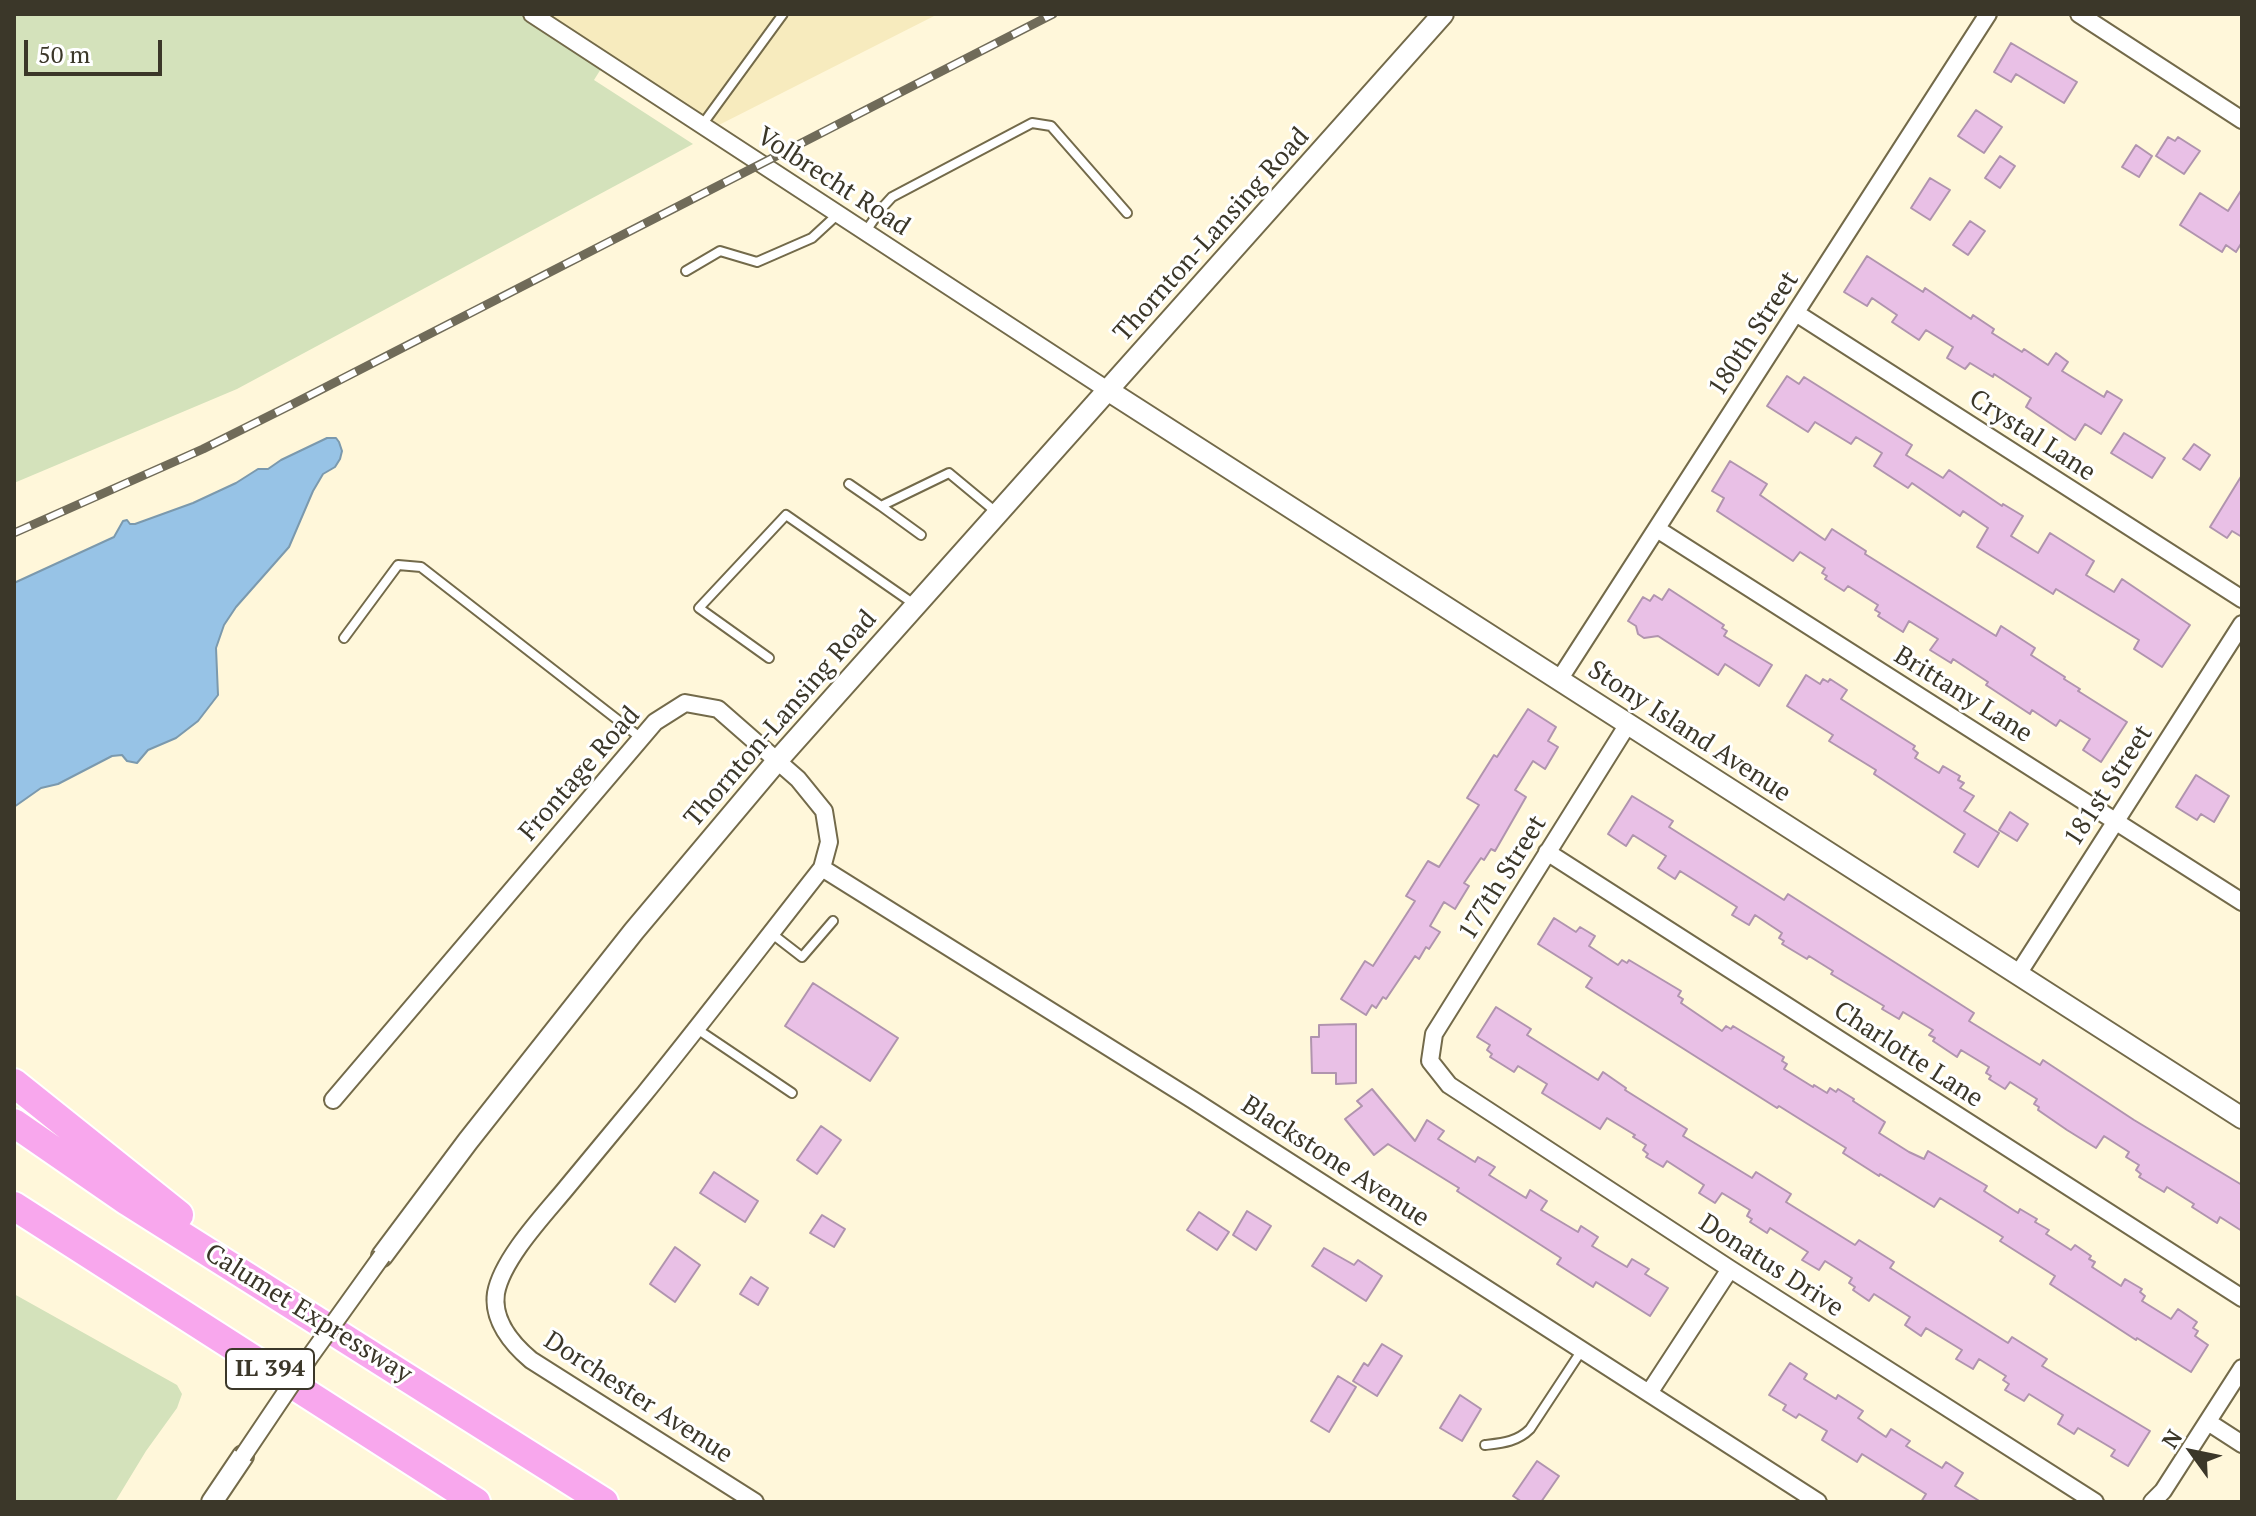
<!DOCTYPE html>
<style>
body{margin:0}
#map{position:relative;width:2256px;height:1516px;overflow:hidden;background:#fff7da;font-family:"PT Serif",serif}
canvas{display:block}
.frame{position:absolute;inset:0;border:16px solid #3b3729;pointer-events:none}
.north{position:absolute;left:2152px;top:1412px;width:80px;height:80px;-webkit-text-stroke:6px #fff;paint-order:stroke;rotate:303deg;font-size:22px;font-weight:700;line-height:32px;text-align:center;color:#3b3729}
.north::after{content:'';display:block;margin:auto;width:28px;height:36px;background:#3b3729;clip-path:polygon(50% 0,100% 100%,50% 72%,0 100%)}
.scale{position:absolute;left:24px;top:40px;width:138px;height:36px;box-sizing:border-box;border:4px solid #3b3729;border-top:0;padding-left:10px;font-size:24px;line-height:28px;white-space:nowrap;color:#3b3729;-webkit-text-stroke:6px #fff;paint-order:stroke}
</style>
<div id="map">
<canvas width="2256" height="1516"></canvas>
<div class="frame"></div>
<div class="north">N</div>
<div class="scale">50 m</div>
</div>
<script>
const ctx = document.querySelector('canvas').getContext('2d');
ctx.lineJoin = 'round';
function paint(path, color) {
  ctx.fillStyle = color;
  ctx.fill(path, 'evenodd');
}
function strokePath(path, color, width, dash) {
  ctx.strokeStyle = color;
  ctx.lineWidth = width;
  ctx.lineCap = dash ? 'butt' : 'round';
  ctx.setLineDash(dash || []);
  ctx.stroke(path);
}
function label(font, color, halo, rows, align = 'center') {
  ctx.font = font + ' "PT Serif",serif';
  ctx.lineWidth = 6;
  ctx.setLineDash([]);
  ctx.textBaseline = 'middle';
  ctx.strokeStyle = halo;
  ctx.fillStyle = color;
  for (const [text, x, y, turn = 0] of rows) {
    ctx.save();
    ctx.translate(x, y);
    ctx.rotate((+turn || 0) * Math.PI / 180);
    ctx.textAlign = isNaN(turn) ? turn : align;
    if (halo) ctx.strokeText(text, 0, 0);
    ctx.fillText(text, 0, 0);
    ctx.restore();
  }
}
paint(new Path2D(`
 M532,14H938L709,130Z`), '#f7ebbe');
paint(new Path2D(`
 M14,14H543L609,56L594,80L693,144L237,389L14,483Z
 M14,1294L177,1385L182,1394L177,1408L146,1451L115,1502H14Z`), '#d4e2bb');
const water = new Path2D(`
 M327,438H336L339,442L342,451L340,459L335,467L323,474L313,491L289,547L236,607L224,625L216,648L218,695L198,721L176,738L148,750L137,763L127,761L122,755L112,756L58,784L41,788L14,807V583L114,537L123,521L127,520L130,524H135L193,503L236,483L258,469H268L281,460Z`);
paint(water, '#97c3e6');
strokePath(water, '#7b99ad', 2);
const building = new Path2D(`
 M2011,43L2077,82L2064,103L2016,74L2011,82L1994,72Z
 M1976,110L2002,127L1984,153L1958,136Z
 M2168,137L2175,141L2178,137L2200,151L2184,174L2156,156Z
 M2136,145L2152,156L2139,177L2122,167Z
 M2000,156L2015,166L2000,188L1985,178Z
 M1930,178L1950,190L1930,220L1911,208Z
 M2242,189V242L2236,252L2226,245L2222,252L2180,225L2200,193L2228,211Z
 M1970,221L1985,231L1968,255L1953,245Z
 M1867,256L1923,292L1925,288L1971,319L1973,315L1994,329L1992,333L2022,352L2024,349L2048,365L2056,353L2068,362L2062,371L2104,397L2107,391L2122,400L2101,434L2085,424L2075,440L2026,407L2031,398L1994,374L1993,377L1970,363L1965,369L1947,358L1953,347L1926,330L1919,340L1892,322L1897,315L1872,298L1867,306L1844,292Z
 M1787,376L1799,384L1804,377L1912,445L1906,455L1943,478L1949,470L2002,506L2003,504L2023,516L2011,536L2038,553L2050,533L2094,561L2086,575L2114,592L2122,579L2190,625L2162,667L2134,649L2139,640L2056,589L2053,594L1977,547L1988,528L1963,511L1960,516L1912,483L1908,488L1874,466L1882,453L1856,437L1851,444L1815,422L1808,432L1767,406Z
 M2124,433L2165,458L2152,478L2111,453Z
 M2194,444L2210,455L2200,470L2183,459Z
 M1730,461L1767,484L1760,495L1825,540L1832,529L1866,551L1865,554L1996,636L2001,626L2035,648L2031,655L2065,677L2064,679L2080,689L2078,691L2127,722L2101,762L2083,750L2090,739L2060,720L2056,726L2032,710L2030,714L1986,685L1988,682L1953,659L1951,663L1930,650L1938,639L1909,621L1903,632L1878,616L1880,613L1875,610L1878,605L1848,586L1844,591L1825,579L1827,576L1822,573L1825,568L1800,552L1793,561L1717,511L1724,498L1712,491Z
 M2242,475V537L2232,531L2227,538L2210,527Z
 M1669,589L1724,625L1722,628L1727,631L1724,636L1772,665L1759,686L1725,664L1718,675L1658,636L1644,638L1638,634L1636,626L1628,621L1643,597L1650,601L1654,595L1662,600Z
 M1806,675L1820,684L1823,679L1828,682L1830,679L1847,690L1841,699L1915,746L1913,749L1918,753L1915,758L1939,773L1943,766L1960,776L1958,780L1964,783L1960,788L1974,796L1964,811L1999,833L1978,867L1954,852L1965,834L1874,774L1876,770L1829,741L1833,735L1787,706Z
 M1528,709L1556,727L1548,741L1558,747L1545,769L1533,761L1515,790L1526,797L1495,851L1491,849L1484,860L1481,858L1464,883L1469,886L1455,909L1444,902L1430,926L1440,932L1429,949L1426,947L1419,959L1415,956L1386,999L1383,997L1376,1008L1372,1005L1366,1015L1341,999L1365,961L1373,966L1415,901L1406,896L1428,861L1439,867L1479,805L1467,798L1494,755L1497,757Z
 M2196,775L2229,796L2214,822L2201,814L2197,820L2176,807Z
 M1632,796L1673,821L1669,827L1784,900L1788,894L1974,1013L1969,1021L2040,1065L2043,1060L2134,1120L2242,1185V1231L2220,1217L2217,1223L2192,1207L2194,1204L2167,1187L2164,1192L2139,1177L2141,1174L2136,1170L2139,1165L2126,1157L2129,1152L2104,1136L2096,1148L2067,1130L2038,1110L2039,1107L2034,1104L2037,1099L2010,1082L2005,1089L1989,1079L1991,1076L1986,1073L1989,1067L1961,1050L1957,1057L1933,1041L1935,1038L1929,1035L1933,1030L1903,1012L1899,1019L1882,1009L1884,1006L1831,974L1833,971L1809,956L1807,959L1782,944L1784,941L1779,938L1782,933L1755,915L1749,925L1732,915L1737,907L1704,886L1680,871L1675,879L1658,868L1666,856L1633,835L1626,846L1608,834Z
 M2010,812L2028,824L2017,841L1999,830Z
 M1554,918L1576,932L1580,927L1595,936L1589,946L1618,965L1622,960L1627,963L1629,960L1681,991L1678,996L1683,999L1681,1003L1722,1031L1726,1026L1731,1029L1733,1026L1784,1057L1782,1061L1787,1064L1784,1069L1813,1087L1814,1085L1827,1093L1830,1088L1836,1092L1838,1089L1854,1099L1853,1101L1885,1122L1879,1133L1909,1152L1924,1159L1928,1151L1987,1186L1984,1191L2018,1213L2020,1209L2037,1219L2035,1222L2049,1230L2046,1234L2071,1250L2075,1245L2091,1256L2089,1259L2095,1262L2092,1267L2121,1286L2125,1279L2142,1289L2140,1292L2145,1296L2142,1301L2171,1319L2178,1309L2197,1322L2193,1328L2198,1331L2195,1336L2208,1345L2191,1372L2137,1338L2136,1340L2050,1284L2055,1276L2000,1241L2003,1237L1940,1198L1934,1207L1880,1174L1879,1176L1843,1153L1846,1148L1779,1106L1777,1108L1586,987L1592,978L1538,944Z
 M813,983L898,1038L870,1081L785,1026Z
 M1496,1007L1531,1029L1527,1035L1598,1080L1603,1072L1626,1088L1625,1090L1687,1129L1683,1136L1752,1178L1756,1172L1791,1194L1786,1202L1855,1245L1859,1240L1894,1262L1890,1268L2008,1343L2012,1337L2047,1359L2042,1366L2150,1431L2128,1466L2111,1456L2115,1450L2078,1428L2074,1434L2058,1424L2063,1415L2029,1394L2024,1401L2005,1390L2009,1384L2003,1380L2006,1376L1979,1359L1973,1369L1956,1359L1962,1350L1926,1328L1921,1336L1905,1325L1910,1317L1874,1294L1869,1301L1853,1290L1855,1287L1849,1283L1852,1278L1825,1261L1819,1270L1802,1260L1808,1252L1770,1228L1767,1233L1750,1222L1752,1219L1747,1216L1750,1210L1722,1193L1715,1203L1699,1193L1704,1185L1667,1161L1663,1167L1646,1157L1648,1154L1643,1150L1646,1145L1633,1137L1635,1135L1607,1118L1600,1129L1542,1093L1547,1084L1518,1066L1514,1072L1490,1057L1492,1054L1487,1050L1490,1045L1477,1037Z
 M1356,1024V1083L1336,1084V1073H1312L1311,1037H1319V1025Z
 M1372,1089L1415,1141L1427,1120L1444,1131L1438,1139L1475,1162L1478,1157L1495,1167L1489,1175L1526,1198L1530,1190L1547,1201L1541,1210L1578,1232L1581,1226L1598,1237L1592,1246L1627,1267L1632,1259L1649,1269L1645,1274L1668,1288L1650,1316L1596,1282L1593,1287L1557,1264L1561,1258L1457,1191L1459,1188L1388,1144L1374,1155L1345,1119L1362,1106L1357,1101Z
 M821,1126L841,1140L817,1174L797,1160Z
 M714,1172L758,1201L745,1222L700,1193Z
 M1247,1211L1271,1226L1256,1250L1233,1235Z
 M1199,1212L1229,1232L1217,1250L1187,1230Z
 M822,1215L845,1229L834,1247L810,1233Z
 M675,1247L700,1265L675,1302L650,1284Z
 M1324,1248L1354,1265L1358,1260L1382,1276L1366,1301L1312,1266Z
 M751,1277L768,1288L758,1305L740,1294Z
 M1382,1344L1402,1356L1377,1396L1353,1381L1364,1363L1368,1366Z
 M1790,1363L1807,1374L1804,1379L1836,1399L1838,1395L1863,1411L1858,1418L1886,1437L1891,1429L1910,1441L1906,1446L1942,1468L1946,1462L1963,1473L1955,1486L1981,1502H1921L1926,1494L1862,1454L1857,1462L1822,1440L1827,1431L1799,1414L1796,1418L1783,1410L1786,1405L1769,1395Z
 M1338,1376L1356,1387L1329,1432L1311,1421Z
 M1460,1395L1481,1409L1462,1441L1440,1428Z
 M1537,1461L1559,1476L1541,1502H1522L1513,1496Z`);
paint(building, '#e9c0e6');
strokePath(building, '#b094ae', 2);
const service = new Path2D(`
 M702,125L783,14
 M866,231L881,209L892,197L1032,123L1051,126L1127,213
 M686,271L720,251L757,262L812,238L838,214
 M849,484L881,506L949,473L996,512
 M881,506L921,535
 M344,638L398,565L421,567L641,738
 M769,658L699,608L786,515L914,604
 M771,933L802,957L833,921
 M697,1029L792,1093
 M1485,1445C1502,1443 1517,1442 1530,1429L1582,1350`);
const minor = new Path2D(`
 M532,14L1109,391
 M2079,14L2242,120
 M1796,313L2242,599
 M1657,529L2242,902
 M1559,680L1988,14
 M1628,724L1434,1034L1430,1061L1449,1085L1730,1269L2095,1502
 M1547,852L2242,1298
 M822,868L1193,1100L1818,1502
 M2018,974L2242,624
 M333,1100L655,722L685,703L718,709L798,779L824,811L829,842L822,868C763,943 705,1019 645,1093C618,1126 590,1159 563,1192C542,1217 502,1260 496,1293C492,1320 512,1344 531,1360L755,1502
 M1649,1393L1730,1269
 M2208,1422L2242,1444
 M2152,1502L2163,1491L2242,1368`);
const tertiary = new Path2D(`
 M1109,391L2242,1118
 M382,1256L468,1141L634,931L777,761L1443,14
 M212,1502L243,1456`);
const motorway = new Path2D(`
 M14,1083L179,1215
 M14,1123L127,1201L604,1502
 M14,1206L476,1502`);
strokePath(service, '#736a4a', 12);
strokePath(minor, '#736a4a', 20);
strokePath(tertiary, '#736a4a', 24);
strokePath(motorway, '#fff', 32);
strokePath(service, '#fff', 8);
strokePath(minor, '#fff', 16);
strokePath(tertiary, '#fff', 20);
strokePath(motorway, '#f8a7ed', 28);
const rail = new Path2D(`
 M14,533L203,449L291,405L1053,14`);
strokePath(rail, '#706b59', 9);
strokePath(rail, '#fff', 6, [18]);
const minorBridge = new Path2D(`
 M243,1456L311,1355L382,1256`);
strokePath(minorBridge, '#736a4a', 20, []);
strokePath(minorBridge, '#fff', 16);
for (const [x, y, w] of [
 [270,1369,88]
]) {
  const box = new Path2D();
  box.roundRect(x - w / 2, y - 20, w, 40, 6);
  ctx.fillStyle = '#fff';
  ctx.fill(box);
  strokePath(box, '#3b3729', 2);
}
label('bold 24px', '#3b3729', null, [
 ["IL 394",270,1369]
]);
label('26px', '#3b3729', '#fff', [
 ["Volbrecht Road",833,182,33],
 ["Thornton-Lansing Road",1212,235,-48],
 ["180th Street",1754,334,-57],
 ["Crystal Lane",2032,436,33],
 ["Brittany Lane",1963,695,32],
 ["Thornton-Lansing Road",781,719,-49],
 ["Stony Island Avenue",1689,732,33],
 ["Frontage Road",580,774,-49],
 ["181st Street",2109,786,-57],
 ["177th Street",1503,878,-58],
 ["Charlotte Lane",1908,1055,33],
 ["Blackstone Avenue",1335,1162,33],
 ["Donatus Drive",1771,1266,33],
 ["Calumet Expressway",308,1314,32],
 ["Dorchester Avenue",638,1398,33]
]);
</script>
